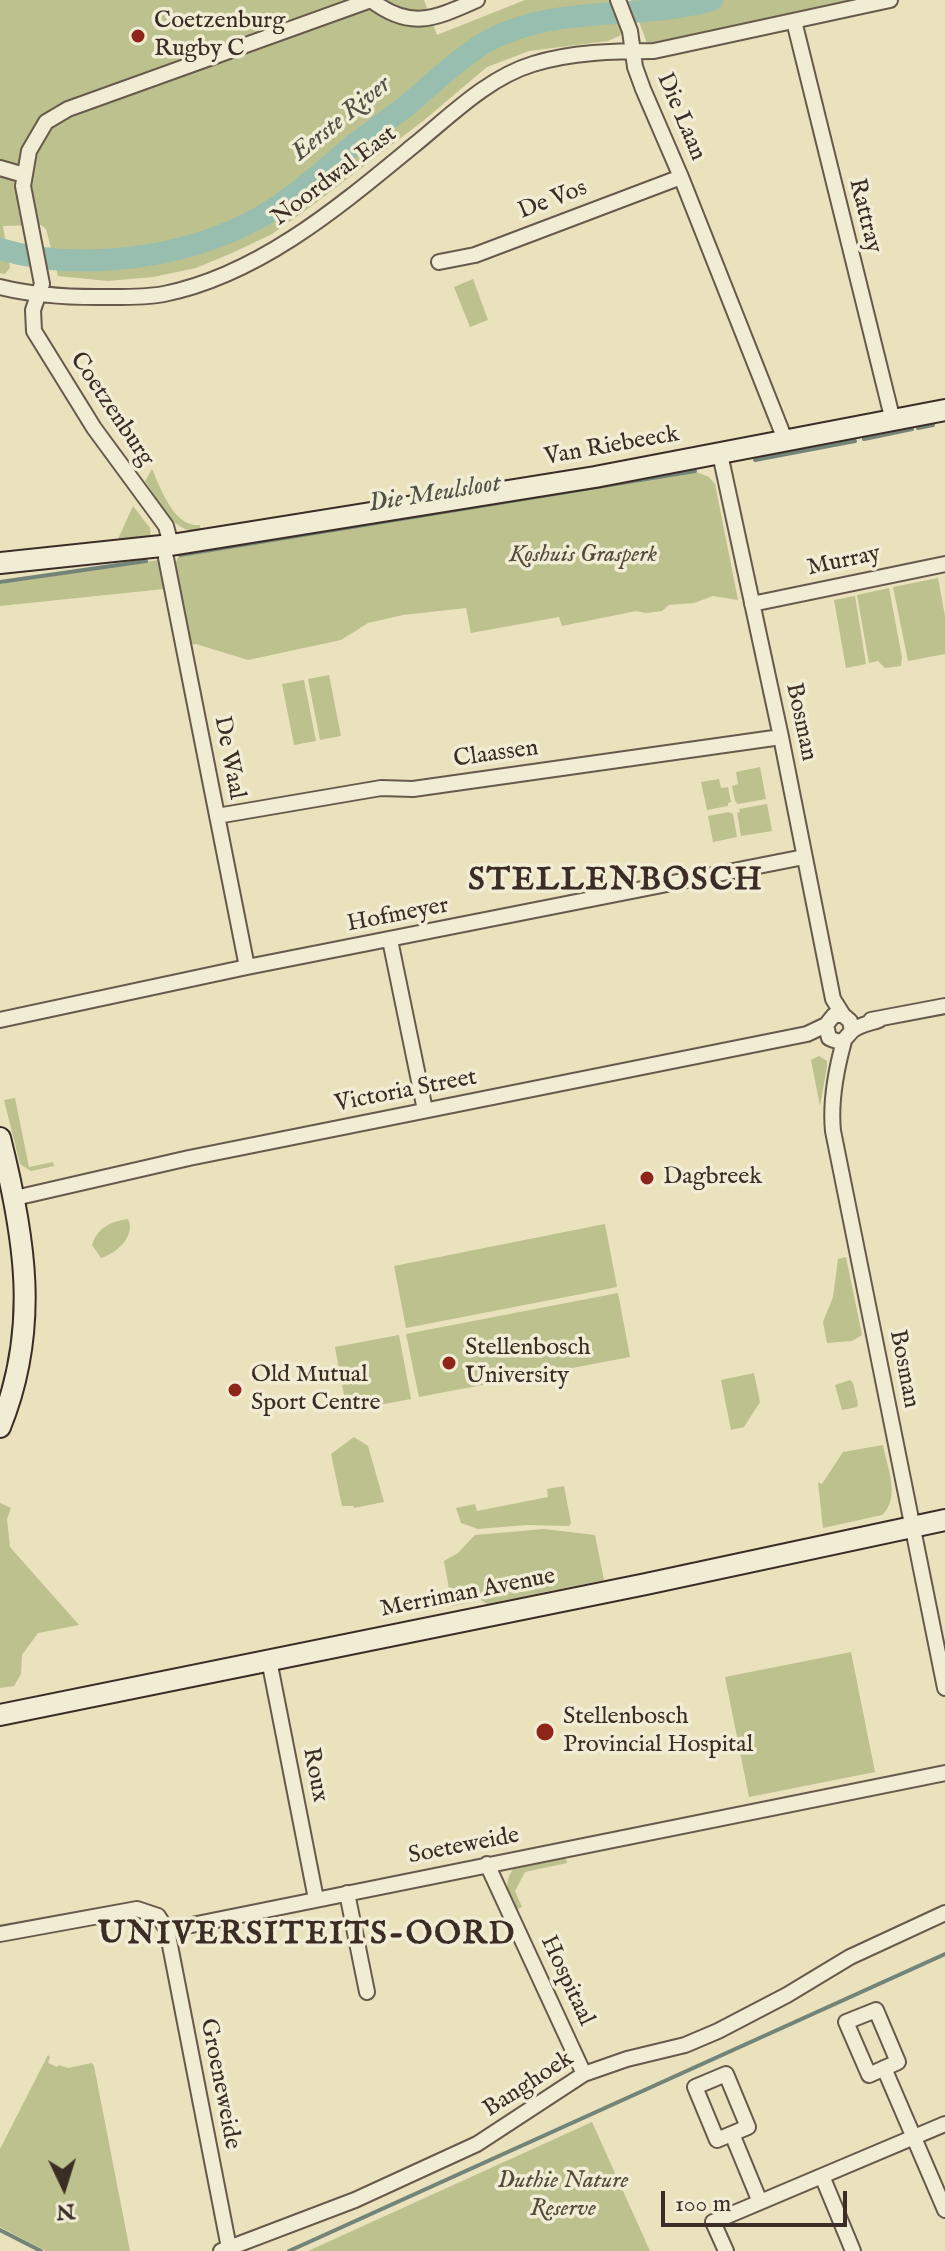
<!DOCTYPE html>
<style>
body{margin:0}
#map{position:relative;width:945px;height:2251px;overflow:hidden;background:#eae1bd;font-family:"IM FELL English",serif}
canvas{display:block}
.north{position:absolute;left:24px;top:2147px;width:80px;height:80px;-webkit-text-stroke:6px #f1ecd4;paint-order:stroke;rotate:176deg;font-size:22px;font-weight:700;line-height:32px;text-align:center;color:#3b2d26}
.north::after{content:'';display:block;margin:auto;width:28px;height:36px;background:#3b2d26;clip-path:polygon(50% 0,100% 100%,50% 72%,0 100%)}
.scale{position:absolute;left:661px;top:2191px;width:186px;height:36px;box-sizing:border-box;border:4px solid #3b2d26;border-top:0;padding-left:10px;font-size:24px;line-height:28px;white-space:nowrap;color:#3b2d26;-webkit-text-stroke:6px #f1ecd4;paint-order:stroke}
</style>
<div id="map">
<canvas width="945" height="2251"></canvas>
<div class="north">N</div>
<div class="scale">100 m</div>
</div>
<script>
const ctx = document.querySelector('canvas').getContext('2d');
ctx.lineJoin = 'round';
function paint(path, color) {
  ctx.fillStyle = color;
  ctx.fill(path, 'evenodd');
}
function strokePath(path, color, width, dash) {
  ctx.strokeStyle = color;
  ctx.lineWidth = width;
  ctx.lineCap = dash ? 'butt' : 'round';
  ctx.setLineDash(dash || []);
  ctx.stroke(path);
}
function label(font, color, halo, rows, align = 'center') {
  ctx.font = font + ' "IM FELL English",serif';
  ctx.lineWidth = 7;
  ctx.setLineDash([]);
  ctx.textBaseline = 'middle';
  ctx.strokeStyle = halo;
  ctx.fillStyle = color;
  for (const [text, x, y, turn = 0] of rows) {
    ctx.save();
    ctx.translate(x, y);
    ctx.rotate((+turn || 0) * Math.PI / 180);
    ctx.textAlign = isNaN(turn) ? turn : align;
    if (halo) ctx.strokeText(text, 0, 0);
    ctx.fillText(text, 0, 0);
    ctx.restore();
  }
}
paint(new Path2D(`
 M0,0H424L437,35L525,0H613L623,27L621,35L608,41L529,51L487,67L423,121L309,208L272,234L232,253L196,268L153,277L108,281L58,276L46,229L41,225L3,226L10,268L5,274L0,273Z
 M631,0H860L672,42L647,43Z
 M473,279L488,320L470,327L454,287Z
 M152,469C161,489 174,528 200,525L201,531C173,535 159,501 145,481Z
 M696,472L709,477L715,484L738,600L713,596L694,603L669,605L662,611L646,613L636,611L562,626L559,617L471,633L466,608L403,615L368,623L341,640L248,660L196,644L190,645L174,567L178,557Z
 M133,506L150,528L151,538L117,541Z
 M159,560L164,589L0,606V584Z
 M938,578L945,616V654L908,661L893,587Z
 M889,588L902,658L901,666L885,668L878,661L869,663L857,595Z
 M855,596L866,664L846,668L834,600Z
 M329,675L341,736L320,740L308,679Z
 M304,680L316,741L294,745L282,684Z
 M760,767L766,799L738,804L735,801L732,786L738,784L736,772Z
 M719,779L721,788L728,787L731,802L728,803V806L707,810L701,782Z
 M767,804L772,831L741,836L737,813L740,812L739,809Z
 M729,812L733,814L737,837L713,842L708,816Z
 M819,1056L827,1061V1067L820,1106L811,1060Z
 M15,1098L29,1167L53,1162L54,1166L31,1171L20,1164L4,1100Z
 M128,1219C136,1236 117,1253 101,1258L92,1245C98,1227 110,1222 128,1219Z
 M605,1224L617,1287L406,1328L394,1266Z
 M846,1257L862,1335L852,1341L827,1343L823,1322L833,1297L838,1259Z
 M618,1293L630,1357L419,1397L406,1334Z
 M399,1335L411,1399L347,1411L335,1347Z
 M754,1373L760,1402L744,1427L731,1430L721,1380Z
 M850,1380L853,1383L858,1404L857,1407L842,1410L835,1385Z
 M354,1437L368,1446L384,1502L354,1508L353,1506H342L331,1454Z
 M883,1445C887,1467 901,1498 882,1515L823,1528L818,1482L822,1484L843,1452Z
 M564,1486L571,1523L569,1526L526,1525L478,1529L461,1523L456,1508L475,1504L477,1511L548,1497L547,1489Z
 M0,1503L11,1508L7,1519L10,1547L79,1625L38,1633L22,1655L21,1674L14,1686L0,1688Z
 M544,1529L595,1535L604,1580L487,1604L481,1600L452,1606L444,1561L458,1553L475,1535Z
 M851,1652L875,1772L749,1797L725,1677Z
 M565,1856L567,1863L525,1872L515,1891L522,1907L515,1910C508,1894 503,1884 513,1869Z
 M48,2055L50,2057L48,2063L57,2067L59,2065L68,2068L92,2063L94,2066L130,2251H46L0,2227V2149Z
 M592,2122L650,2251H308Z`), '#bcc18e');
strokePath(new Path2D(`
 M918,428L933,425
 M864,439L912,429
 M755,460L855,441
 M180,555L695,471
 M0,582L146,561
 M0,2230L41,2251
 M289,2251L945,1954`), '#738478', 4);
strokePath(new Path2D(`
 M0,249C77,272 178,259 249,223C287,204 319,174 351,147C369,133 387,121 405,107C428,88 461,56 486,42C555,3 639,21 712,0`), '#98beaf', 22);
const street = new Path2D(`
 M618,0L630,31L635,67L643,89L681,177L786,442
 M794,21L893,421
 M0,168L24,175
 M439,262L475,255L681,177
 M0,287C32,295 63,297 97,297C119,297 142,298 164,294C259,275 340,206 413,146C449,117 487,78 533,64C571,52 615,51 654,51L890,0
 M720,454L781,737L833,999L843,1015
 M171,545L166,526L94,428L34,331L33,310L42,284L23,186L29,151L46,122L68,109L371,0C411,31 436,18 477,0
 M166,558L247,967
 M752,604L945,564
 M217,816L381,788L413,789L781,737
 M390,940L425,1110
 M0,1020L247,967L804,857
 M871,1020L945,1006
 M852,1031L850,1021L843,1015H834L826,1025L829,1038C844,1045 843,1040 852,1031C858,1025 871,1023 879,1020
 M844,1041C836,1070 830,1101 833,1131L945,1688
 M15,1198L189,1158L807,1034L826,1025
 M269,1660L316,1899
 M487,1864L584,2074
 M347,1893L367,1992
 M167,1930L229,2248
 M0,1934L137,1909L158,1916L167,1930L945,1773
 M876,2010L898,2062L869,2075L846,2022Z
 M884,2068L945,2210
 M726,2074L748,2127L717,2140L695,2087Z
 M732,2134L760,2202
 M822,2176L853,2251
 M221,2251L355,2200L477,2144L584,2074L627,2059L685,2045L718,2031L787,1995L850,1957L945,1913
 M726,2251L713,2222L945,2124`);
const secondary = new Path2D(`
 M0,563L171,545L595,477L945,410
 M0,1138C25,1237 40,1329 0,1427
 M0,1715L646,1584L945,1520`);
strokePath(street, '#675a4c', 18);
strokePath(secondary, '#3b2d26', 24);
strokePath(street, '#f1ecd4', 14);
strokePath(secondary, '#f1ecd4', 20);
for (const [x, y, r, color] of [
 [138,36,8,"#8f2418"],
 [647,1178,8,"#8f2418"],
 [449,1363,8,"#8f2418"],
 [235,1390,8,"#8f2418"],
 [545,1732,10,"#8f2418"]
]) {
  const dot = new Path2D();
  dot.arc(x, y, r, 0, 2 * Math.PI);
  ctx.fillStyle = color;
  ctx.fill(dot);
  strokePath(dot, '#f1ecd4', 3);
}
label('24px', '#3b2d26', '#f1ecd4', [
 ["Coetzenburg",154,22],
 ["Rugby C",154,50],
 ["Dagbreek",663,1178],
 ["Stellenbosch",465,1349],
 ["University",465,1377],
 ["Old Mutual",251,1376],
 ["Sport Centre",251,1404],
 ["Stellenbosch",563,1718],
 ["Provincial Hospital",563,1746]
], 'left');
label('24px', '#3b2d26', '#f1ecd4', [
 ["Die Laan",680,117,67],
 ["Noordwal East",335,177,-37],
 ["De Vos",553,201,-21],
 ["Rattray",864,216,76],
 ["Coetzenburg",111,410,56],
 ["Van Riebeeck",612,447,-10],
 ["Murray",844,562,-12],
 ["Bosman",800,722,78],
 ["Claassen",496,755,-8],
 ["De Waal",228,758,79],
 ["Hofmeyer",398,916,-11],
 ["Victoria Street",406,1092,-11],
 ["Bosman",903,1369,79],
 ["Merriman Avenue",468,1594,-11],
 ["Roux",314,1775,79],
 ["Soeteweide",464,1847,-11],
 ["Hospitaal",566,1981,65],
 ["Groeneweide",219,2084,79],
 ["Banghoek",529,2085,-33]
]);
label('italic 24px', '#554b3b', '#f1ecd4', [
 ["Koshuis Grasperk",583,556],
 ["Duthie Nature",563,2182],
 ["Reserve",563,2210]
]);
label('italic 26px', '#525148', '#f1ecd4', [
 ["Eerste River",342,120,-39],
 ["Die Meulsloot",435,495,-9]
]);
ctx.letterSpacing = '2px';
label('bold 32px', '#3b2d26', '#f1ecd4', [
 ["STELLENBOSCH",616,882],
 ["UNIVERSITEITS-OORD",307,1936]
]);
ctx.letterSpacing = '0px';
</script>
